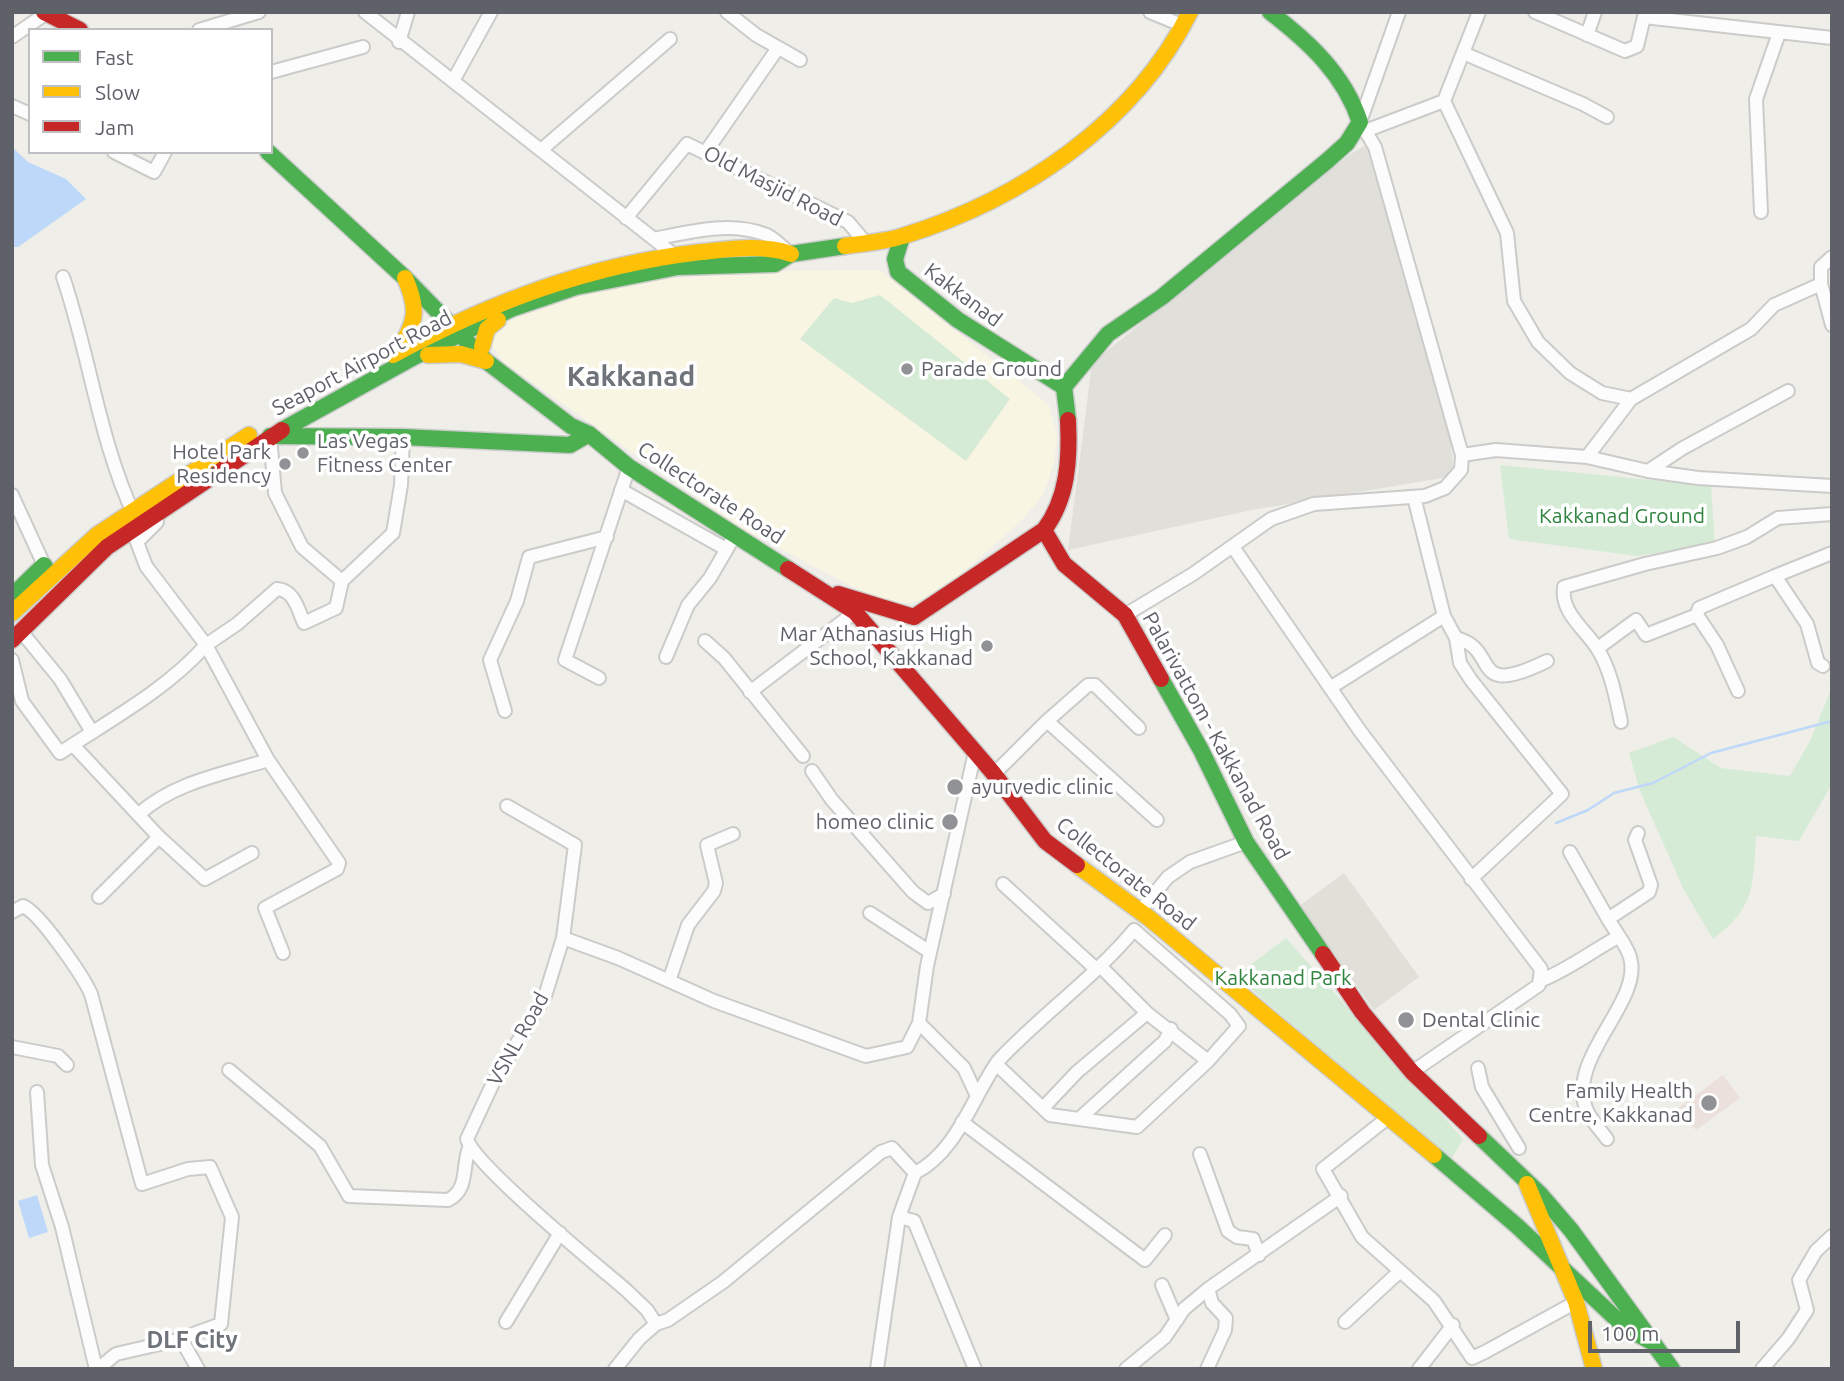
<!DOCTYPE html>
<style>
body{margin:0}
#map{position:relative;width:1844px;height:1381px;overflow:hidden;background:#efeee9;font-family:Ubuntu,sans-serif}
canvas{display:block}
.frame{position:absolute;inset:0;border:14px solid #5e6168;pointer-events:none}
.legend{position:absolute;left:28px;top:28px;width:245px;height:126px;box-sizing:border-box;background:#fff;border:2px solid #bfc0c3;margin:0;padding:9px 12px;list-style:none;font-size:21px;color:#5e6168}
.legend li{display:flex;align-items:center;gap:14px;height:35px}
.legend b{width:35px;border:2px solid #bfc0c3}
.scale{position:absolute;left:1588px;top:1321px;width:152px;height:32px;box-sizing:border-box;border:4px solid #5e6168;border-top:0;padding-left:9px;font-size:21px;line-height:24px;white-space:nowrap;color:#5e6168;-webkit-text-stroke:5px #fff;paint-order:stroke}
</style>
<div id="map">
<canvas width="1844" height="1381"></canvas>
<div class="frame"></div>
<ul class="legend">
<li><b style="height:9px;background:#4caf50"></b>Fast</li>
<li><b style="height:9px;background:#ffc107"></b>Slow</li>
<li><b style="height:9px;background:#c62828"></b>Jam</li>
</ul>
<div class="scale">100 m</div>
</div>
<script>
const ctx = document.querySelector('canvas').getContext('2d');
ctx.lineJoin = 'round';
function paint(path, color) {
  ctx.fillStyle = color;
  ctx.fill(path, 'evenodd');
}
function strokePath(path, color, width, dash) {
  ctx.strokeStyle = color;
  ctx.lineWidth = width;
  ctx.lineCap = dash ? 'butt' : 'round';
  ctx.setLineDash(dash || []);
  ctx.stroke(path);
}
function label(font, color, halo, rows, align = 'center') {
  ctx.font = font + ' Ubuntu,sans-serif';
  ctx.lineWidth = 7;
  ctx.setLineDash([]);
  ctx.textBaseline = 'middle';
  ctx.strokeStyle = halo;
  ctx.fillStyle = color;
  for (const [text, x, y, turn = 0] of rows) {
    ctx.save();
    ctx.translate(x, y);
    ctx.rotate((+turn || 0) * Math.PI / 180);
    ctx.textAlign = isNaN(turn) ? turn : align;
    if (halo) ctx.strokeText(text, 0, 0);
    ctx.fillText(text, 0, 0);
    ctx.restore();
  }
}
paint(new Path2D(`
 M880,270L1049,405L1057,436L1054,463L1043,495L1021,521L949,585L919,601L896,604L855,588L739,527L503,362L488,339L501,323L600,288L662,279L775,271Z`), '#f8f5e2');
paint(new Path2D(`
 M1366,145L1449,425L1454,476L1252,510L1068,550L1092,363L1349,155Z`), '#e0dfda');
paint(new Path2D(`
 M1344,873L1419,977L1374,1010L1299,906Z`), '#e0dfd8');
paint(new Path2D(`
 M1723,1075L1740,1098L1696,1130L1678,1108Z`), '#ebe0dc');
paint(new Path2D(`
 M880,295L1010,399L966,461L800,339L834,298L852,303Z
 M1500,465L1711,486L1715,545L1637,556L1509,539Z
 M1832,687V784L1799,841L1756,836C1753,885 1756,907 1713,939L1684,890L1640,791L1629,753L1673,737L1721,768L1790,776L1810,741Z
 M1286,938L1463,1139L1450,1161L1236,976Z`), '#d6ebd6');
paint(new Path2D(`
 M12,147L28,162L66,179L86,199L18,247H12Z
 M37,1195L48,1232L29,1238L18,1201Z`), '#bdd8f8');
strokePath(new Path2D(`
 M1556,823L1588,810L1614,793L1653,783L1711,753L1832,721`), '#bdd8f8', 2.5);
const street = new Path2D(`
 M365,12L673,254
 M727,12L756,35L800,60
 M1150,12L1184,26
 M1535,12L1625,51L1637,46L1644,17L1832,38
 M199,30L259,12
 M1587,35L1595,12
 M12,37L48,12
 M399,42L408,12
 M1463,53L1583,104L1607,117
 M271,72L363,47
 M453,81L491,12
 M12,106L30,114
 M1365,131L1444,101
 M541,150L670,39
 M114,152L154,172L165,152
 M705,153L778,48
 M1761,212L1756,99L1779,33
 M626,218L687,144L848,222L865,242
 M654,239C689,232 729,221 764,234C772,236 780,245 786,250
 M63,277C90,356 99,441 135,517
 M1821,284L1832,325
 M1631,399L1751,329L1774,305L1821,284V267L1832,257
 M270,436L275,493L302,547L342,581
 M1462,455L1496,450L1587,457L1631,399L1602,393L1570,373L1538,342L1514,301L1507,233L1444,101L1479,12
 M1587,457L1648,471L1698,478L1832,486
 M1648,471L1683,448L1788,391
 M621,490L726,549
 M12,495L44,565
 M1414,497L1444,616L1456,638C1501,649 1467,700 1547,661
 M1233,547L1360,731L1541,969L1539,985L1412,1072
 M1775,576L1832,553
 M1125,615L1193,574L1271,519L1314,504L1425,496L1445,488L1461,470L1462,455L1375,147L1360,122L1399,12
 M1697,615L1717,645L1738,691
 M20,630L60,679L92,732
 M1456,638L1460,663L1471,680L1562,794L1471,879
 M705,641L724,658L803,756
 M1598,648L1636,620L1646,635L1697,615L1699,608L1775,576L1807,624L1818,663L1823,666
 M666,657L688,605L710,578L735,535
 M12,660L22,701L60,753C110,720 166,690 206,645L146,566L137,542L157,522
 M599,678L565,660L629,467
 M1330,688L1444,616
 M750,692L855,612
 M505,711L490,660L517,601L529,557L607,537
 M1047,721L1088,685H1095L1139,728
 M1621,722C1616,698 1611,670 1597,648C1585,629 1560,612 1564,587L1645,564L1717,548L1747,537L1778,518L1832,514
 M73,745L159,837L205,879L252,853
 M975,752L927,966L919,1023L964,1068L976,1094
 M812,771L832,800L913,892L928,903L944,894
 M994,774L1047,721L1157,820
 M507,806L575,845L563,938
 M139,814C174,782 224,774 268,760
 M1570,852L1608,919L1649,892L1651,885L1635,840L1638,833
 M1003,884L1096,969
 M99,897L159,837
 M1140,911L1168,877L1190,862L1246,842
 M12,912L23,906C40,913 83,976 91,994L142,1184L188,1169L210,1167L232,1217L221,1324L177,1340L116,1354L98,1369
 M870,913L930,952
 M283,953L265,908L337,869L339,863L268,760L206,645L237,624L277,589C294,590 298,609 304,623L336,608L342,581L393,533L401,485L403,437
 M1101,967L1147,1013L1208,1061
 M1542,980C1569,969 1592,951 1618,937
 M669,981L688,925L714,891L716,883L707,845L733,834
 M12,1047L58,1056L67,1065
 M1478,1068L1482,1087L1519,1148
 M229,1070L320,1146L349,1196L448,1200C469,1190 462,1166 469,1148
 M37,1092L42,1165L62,1227L96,1369
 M1043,1108L1077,1072L1147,1013
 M1390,1116L1323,1169L1362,1237L1434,1301L1472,1358L1485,1352L1576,1302
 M1079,1119L1165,1041L1171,1029
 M962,1122L1145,1260L1165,1235
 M1607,1139C1601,1131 1593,1122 1588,1113C1562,1060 1644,1003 1630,957C1626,944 1615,931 1608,919
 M1200,1154L1228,1231L1237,1237L1253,1239L1259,1255
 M899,1217L914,1221L975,1369
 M1162,1285L1177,1320
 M506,1322L560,1233
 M1345,1322L1399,1272
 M656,1324L647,1310L626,1290C598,1266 474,1165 467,1139L493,1083L545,996L563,938L618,958L714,1001L866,1056L907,1047L919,1023
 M181,1339L198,1369
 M615,1369L639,1339L656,1324L668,1320L723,1282L881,1152L892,1148L915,1173
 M877,1369L899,1217L915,1173C956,1152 971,1101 996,1064L998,1061C1041,1015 1094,978 1134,930L1230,1014L1239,1026L1208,1061L1137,1127L1050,1115L996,1064
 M1126,1369L1165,1337L1184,1309L1208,1289
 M1207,1369L1225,1330L1226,1318L1212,1303L1208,1289L1341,1196
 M1419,1369L1453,1325
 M1762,1369L1788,1339L1807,1310L1799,1280L1816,1251L1832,1236`);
const fast = new Path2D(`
 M268,152L405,278L486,361L571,426L589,434L629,467L788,569
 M902,237L895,259L898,272L958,320L1064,387
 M1068,420L1064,387L1108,334L1162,297L1327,161L1347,143L1360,122C1344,74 1309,42 1270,12
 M282,430L414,357L511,309L576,287L678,267L775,264L791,254L845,246
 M270,436L403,437L570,445L589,434
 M12,596L44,565L50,576
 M1161,679L1201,750L1246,842L1323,954
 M1479,1136L1540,1194L1571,1230L1672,1369
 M1434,1155L1517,1226L1626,1328L1650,1341`);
const slow = new Path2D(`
 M845,246C864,243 885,242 903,236C1020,200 1134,124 1190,12
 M482,347L487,329L498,320
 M398,352C415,321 420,312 405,278
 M393,355C491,302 589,265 701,252C731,249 762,244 791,254
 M428,355L461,354L486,361
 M12,613L97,535L249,435
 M1077,865L1149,918L1434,1155
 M1527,1184L1576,1302L1594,1369`);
const jam = new Path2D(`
 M44,12L80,30
 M1068,420C1070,459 1068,498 1044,530L1064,564L1125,615L1161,679
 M788,569L855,612L994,774L1045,841L1077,865
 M838,594L914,617L1044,530
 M12,640L107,547L282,430
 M1323,954L1362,1012L1412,1072L1479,1136`);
strokePath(street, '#cbcbca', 16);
strokePath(fast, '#cbcccb', 19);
strokePath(slow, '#cbcccb', 19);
strokePath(jam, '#cbcccb', 19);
strokePath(street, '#fdfcfc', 12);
strokePath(fast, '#4caf50', 16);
strokePath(slow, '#ffc107', 16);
strokePath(jam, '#c62828', 16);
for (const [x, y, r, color] of [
 [907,369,7,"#919295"],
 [303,453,7,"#919295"],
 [285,464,7,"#919295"],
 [987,646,7,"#919295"],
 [955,787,9,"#919295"],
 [950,822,9,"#919295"],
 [1406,1020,9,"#919295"],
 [1709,1103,9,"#919295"]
]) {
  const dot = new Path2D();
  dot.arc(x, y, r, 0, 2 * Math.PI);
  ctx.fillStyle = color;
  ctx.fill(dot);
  strokePath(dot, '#fff', 2.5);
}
label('21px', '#5e6168', '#fff', [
 ["Old Masjid Road",773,186,27],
 ["Kakkanad",963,295,37],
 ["Seaport Airport Road",362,363,-28],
 ["Collectorate Road",711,493,33],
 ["Palarivattom - Kakkanad Road",1216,736,61],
 ["Collectorate Road",1126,874,38],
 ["VSNL Road",518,1039,-61]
]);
label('21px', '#5e6168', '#fff', [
 ["Parade Ground",921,369],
 ["Las Vegas",317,441],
 ["Fitness Center",317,465],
 ["Hotel Park",271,452,"right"],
 ["Residency",271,476,"right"],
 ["Mar Athanasius High",973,634,"right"],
 ["School, Kakkanad",973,658,"right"],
 ["ayurvedic clinic",971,787],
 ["homeo clinic",934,822,"right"],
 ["Dental Clinic",1422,1020],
 ["Family Health",1693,1091,"right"],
 ["Centre, Kakkanad",1693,1115,"right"]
], 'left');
label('21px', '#30833e', '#fff', [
 ["Kakkanad Ground",1622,516],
 ["Kakkanad Park",1283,978]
]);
label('bold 23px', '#6f737a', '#fff', [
 ["DLF City",192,1340]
]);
label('bold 28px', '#6f737a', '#fff', [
 ["Kakkanad",631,377]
]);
</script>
